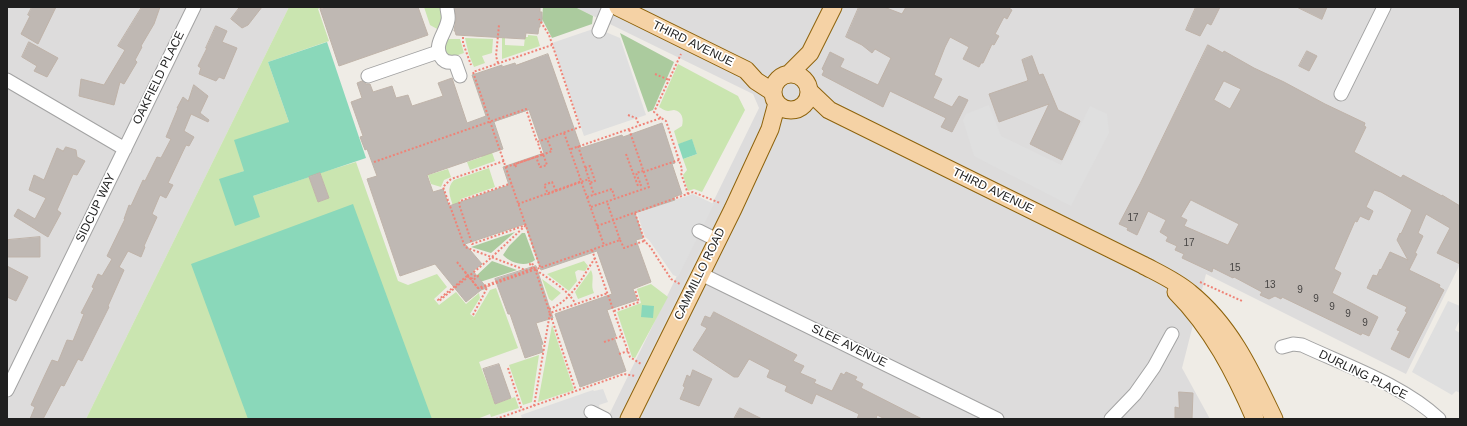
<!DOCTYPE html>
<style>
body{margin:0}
#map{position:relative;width:1467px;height:426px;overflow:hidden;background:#efece6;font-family:Helvetica,sans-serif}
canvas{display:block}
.frame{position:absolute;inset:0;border:8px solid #1f1f1f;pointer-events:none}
</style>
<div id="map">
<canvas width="1467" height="426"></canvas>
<div class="frame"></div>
</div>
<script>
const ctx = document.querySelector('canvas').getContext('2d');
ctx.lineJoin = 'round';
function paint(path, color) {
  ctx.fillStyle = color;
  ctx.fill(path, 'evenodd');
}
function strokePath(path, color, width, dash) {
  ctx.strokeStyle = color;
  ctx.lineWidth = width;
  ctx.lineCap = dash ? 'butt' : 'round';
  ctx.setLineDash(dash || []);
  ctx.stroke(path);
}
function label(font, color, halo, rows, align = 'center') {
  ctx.font = font + ' Helvetica,sans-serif';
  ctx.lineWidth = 3.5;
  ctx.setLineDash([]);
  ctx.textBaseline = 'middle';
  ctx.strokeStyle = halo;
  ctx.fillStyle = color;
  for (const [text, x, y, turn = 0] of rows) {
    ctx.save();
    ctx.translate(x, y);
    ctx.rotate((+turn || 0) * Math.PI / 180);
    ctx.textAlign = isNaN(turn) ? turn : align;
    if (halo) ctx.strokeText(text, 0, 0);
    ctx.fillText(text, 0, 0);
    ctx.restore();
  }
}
paint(new Path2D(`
 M7,7H289L86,419H7Z
 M575,7H1460V264L1406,374L1206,274L1182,368L1210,419H607L759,108L753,94Z`), '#dddcdc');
paint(new Path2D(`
 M289,7H321L318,9L329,41L268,62L289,122L244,171L220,180L253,196L309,177L318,202L329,198L320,173L356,162L398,281L408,285L437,274L447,287L434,299L439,305L456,292L466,304L479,293L480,298L470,314L474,317L490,290L496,288L518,348L479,362L495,404L515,397L519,408L491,417L490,414L477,419H86Z
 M424,7H442V24L439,30L430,25Z
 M528,35L537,36L540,46L502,59V38H505V45L524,46L525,37H528Z
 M465,38L493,39L492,53L482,56L485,63L474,67L469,55Z
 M448,39H460L464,53L452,57L446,56L442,45Z
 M678,64L738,96L745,110L702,192L694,189L688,191L683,175L687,170L683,159L697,154L692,140L678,144L674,131L682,126C684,119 682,111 674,110C672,110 670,111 668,111C665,111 661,108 659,107Z
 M483,127L495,161L470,170L467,162L482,157L473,131Z
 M489,168L495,187L461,199L457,205L453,206C450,196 446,188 454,180Z
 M448,169L451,177L444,180L441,187L431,184L428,175Z
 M584,261L588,266L585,271L578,270L575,272L577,281L569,291L547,274Z
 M591,270C595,278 590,285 594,293L578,299L575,292Z
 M542,279L561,293L552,301L549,299Z
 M651,284L668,297L635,358L632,357L617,312L641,303L637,289Z
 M552,325L574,390L538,402Z
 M539,355L532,402L523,405L509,365Z`), '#cae5b0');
paint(new Path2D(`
 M543,7H575L593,16L592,24L552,38L542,19Z
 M620,33L674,62L653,110L648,112L647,109Z
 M515,232L491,253L471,247Z
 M522,233H525L535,260C526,268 510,263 503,255L509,246Z
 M492,261L517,270L480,282L476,276Z`), '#abcb9e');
paint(new Path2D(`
 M327,42L366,158L253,196L260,217L235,226L219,179L244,171L234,140L289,122L268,62Z
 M692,139L697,154L683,159L678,144Z
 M353,204L432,419H248L191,264Z
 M642,305L654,306L653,318L641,317Z`), '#8ad8ba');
paint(new Path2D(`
 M596,28L620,38L646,115L584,136L552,43Z
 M989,105L1001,136L1061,165L1090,106L1107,114L1109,133L1071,206L974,156L963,120L966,114Z
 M693,194L714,204L678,277L673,275L649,240L645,237L637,213Z
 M709,240L645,369L644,364L703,243Z
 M1448,301L1460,306V319L1455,330L1460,333V393L1456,391L1452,395L1412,372Z
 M603,389L608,402L599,405L600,409L595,419H522L521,415L593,390L594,391Z`), '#dfdfdf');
const building = new Path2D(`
 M32,7H56L38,44L21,34L30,16L28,15Z
 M142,7H160L154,24L141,46L142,47L135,60L137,62L124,84L120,82L114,105L79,96L81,79L104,85L125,50L118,46Z
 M240,7H262L248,25L242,28L231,19Z
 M327,7H418L428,35L339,66L320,9Z
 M458,7H540V12H542V23H540V27H539L538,34L526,33L525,39L456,35L455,31H454L456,19L455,8Z
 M859,7H884L902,14L906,7H1009V8L1012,10L1007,19L1004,17L995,34L999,36L994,45L992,44L983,63H981L979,67L963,59L969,47L950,37L945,47L934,75L942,79L933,98L952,107L959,96L968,100L952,132L941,127L946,118L890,91L883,107L822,75L824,71L822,69L830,52L844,59L840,67L878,85L891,58L875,49L872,53L862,45L846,37Z
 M1196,7H1220L1211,25L1207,23L1200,36L1186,30Z
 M1297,7H1327L1322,19Z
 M216,26L227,31L222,42L237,48L224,79L219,77L216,81L199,74L201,68L198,66L207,48H206Z
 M29,42L58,58L47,77L34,71L37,66L22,57Z
 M1208,45L1223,53L1224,51L1254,68L1284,82L1325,104L1365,123L1364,126L1366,127L1354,152L1401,178L1403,175L1442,196V195L1460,206V264L1437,253L1450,228L1426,214L1418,233L1423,236L1415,253L1417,254L1409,270L1440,285L1439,287L1444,290L1409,358L1391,349L1400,331L1397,330L1407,312L1405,311L1407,307L1367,288L1373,275L1377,276L1380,269L1381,270L1390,252L1408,260L1397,240L1400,233L1401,234L1412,210L1381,192L1374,190L1366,207L1373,211L1369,220L1360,216L1357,222L1355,221L1334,269L1341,273L1332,293L1378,317L1369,336L1362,333L1361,335L1282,297L1281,299L1275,296L1269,299L1260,295L1262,292L1234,277L1233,278L1213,268L1212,272L1182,258L1184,254L1175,250L1177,246L1166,241L1168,237L1160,232L1166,220L1148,211L1137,235L1127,230L1128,228L1119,224L1140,184ZM1224,81L1241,89L1230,109L1214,100ZM1191,200L1239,224L1228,245L1184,226L1187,220L1181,217Z
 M1307,51L1317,56L1309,71L1299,66Z
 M548,54L581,148L622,135L623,137L662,123L675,163L672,164L682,194L674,197L675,200L635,213L643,238L636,240L651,282L633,289L637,300L607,310L616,336L614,337L626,371L580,387L555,314L612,294L597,251L541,270L525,224L465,244L482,264L473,271L487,288L481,290L466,302L435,264L400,276L367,179L377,176L367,149L365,150L360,137L363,136L351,102L362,98L357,83L362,81L366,84H370L373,92L392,86L396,98L408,95L412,106L443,96L438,83L452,78L467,123L486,116L472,75L502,65V67L515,63L516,65ZM529,110L544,153L503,167L509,185L449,206L443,189L433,192L427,175L503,149L494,122Z
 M1032,56L1039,75L1043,74L1058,110L1080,121L1062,160L1030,144L1049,104L999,122L989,94L1027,81L1028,80L1022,60Z
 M194,85L208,96L200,113L209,120L208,122L191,114L184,131L194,137L189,146L186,145L168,183L173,185L166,198L160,195L152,214L157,217L144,246L145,247L141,257L128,251L119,267L124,270L108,306L109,307L82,361L78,359L64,386L61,385L43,419H30L35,407L31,405L43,379L52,360L58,362L67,340L73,341L84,314L81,313L94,288L92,287L98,274L102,276L112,259L107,256L125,219H124L129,205L131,206L143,180L145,181L157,157L161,158L171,139L166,137L178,108H177L183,97L188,101Z
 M66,147L76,150L77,157L85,161L77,175L73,174L57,210L61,213L48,237L14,216L18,209L35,219L46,198L29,190L34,175L44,180L57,148L63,151Z
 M320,173L329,198L318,202L309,177Z
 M40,237V257H7L8,240Z
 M7,266L28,277L16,301L7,297Z
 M536,266L553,318L536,323L543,344L541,345L543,352L525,358L510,314H508L495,279Z
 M714,312L797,355L793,361L804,366L800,373L816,380L814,383L832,391L841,373L844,375L846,372L857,377L855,380L863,384L861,388L922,419H885L877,415L876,419H857L859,414L816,394L812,404L785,391L787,386L767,377L770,370L749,359L738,377H734L693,350L707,328L701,325L705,316L710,318Z
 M499,364L511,398L495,404L483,369Z
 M693,370L712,379L699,406L680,399L685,387L683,386L687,375L690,377Z
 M1179,392L1193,393L1192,419H1175V407L1179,408Z
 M740,408L762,419H734Z`);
paint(building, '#bfb8b3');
strokePath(building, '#bfb3a9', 1);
const minor = new Path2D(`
 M447,7C447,11 449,16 448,20C446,33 433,44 441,57C444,62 449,63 455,62L460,76
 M599,31L609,7
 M368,76L438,52
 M7,80L125,149
 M1341,94L1384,7
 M699,231L717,240
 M701,274L997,419
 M1282,347L1293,344L1302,345C1347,366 1403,385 1439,419
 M7,390L194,7
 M591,412L605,419
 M1111,419L1135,394L1154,367L1172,334`);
const major = new Path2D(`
 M618,7L746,70L756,81L773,92
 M790,73L810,53L833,7
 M773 92a18 18 0 1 1 36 0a18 18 0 1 1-36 0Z
 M809,91L829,110L1143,265C1158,273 1176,281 1190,293C1231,326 1252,373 1274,419
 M1176,292C1212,328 1235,373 1255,419
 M629,419L733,209L770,129L777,103`);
strokePath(minor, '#a3a3a3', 15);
strokePath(major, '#8e630c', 19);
strokePath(new Path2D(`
 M463,37V43L471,65
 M498,63L496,56L499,25
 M655,74L669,80
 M628,115L636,118L639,125
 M661,118L654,112L681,54
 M564,133L604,245
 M578,146L584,164
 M571,149L661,118L666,121L682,169L681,173L688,194
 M626,154L638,186L641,185L636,173L643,171
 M542,155L552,151L547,139
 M504,161L451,179L443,187L465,247L528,271
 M374,162L526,109L537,142L580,127L549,35L539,19
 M514,164L515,167H516
 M506,167L542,155L538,143
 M585,168L590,166L595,181L590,183L589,180
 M643,172L679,160
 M512,183L460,201L459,204L472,244L526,225
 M590,183L594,195
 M587,197L612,189L615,199
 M518,204L582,181
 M591,207L649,187L629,129
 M635,213L645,242L649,245L671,279L680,284
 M597,226L693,192L720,203
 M620,240L624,248L644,241
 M592,250L630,357L641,364
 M540,267L473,72L552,45
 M532,269L530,264L532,263L535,269
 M535,269L576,391
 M536,270C550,280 568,289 576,305
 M465,272L479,289L620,240L607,202
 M467,276L438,300L439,301L492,257L525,226
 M471,279L476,275L478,276L472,281
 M1200,282L1242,301
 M549,309C571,302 583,276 595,258
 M614,311L639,302L635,290
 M473,315L488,286
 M604,342L622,336
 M619,354L628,351
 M508,368L522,410
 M534,406L550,313L608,293
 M496,419L624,374L635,376`), '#ef8377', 2, [2, 2]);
strokePath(minor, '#fff', 13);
strokePath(major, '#f5d2a5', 17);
strokePath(new Path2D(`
 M516,167L515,164L536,157L540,167L547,165L543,154L536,157
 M556,191L552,182L544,185L548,194L589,179L584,164
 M457,262L478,288L532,269`), '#ef8377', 2, [2, 2]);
label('10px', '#474544', null, [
 ["17",1133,218],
 ["17",1189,243],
 ["15",1235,268],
 ["13",1270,285],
 ["9",1300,290],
 ["9",1316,299],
 ["9",1332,307],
 ["9",1348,314],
 ["9",1365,323]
]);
label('12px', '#1f1f1f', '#fff', [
 ["THIRD AVENUE",693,44,26],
 ["OAKFIELD PLACE",159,78,-64],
 ["THIRD AVENUE",993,191,26],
 ["SIDCUP WAY",96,208,-64],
 ["CAMMILLO ROAD",700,274,-64],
 ["SLEE AVENUE",849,346,26],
 ["DURLING PLACE",1363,375,26]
]);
</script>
